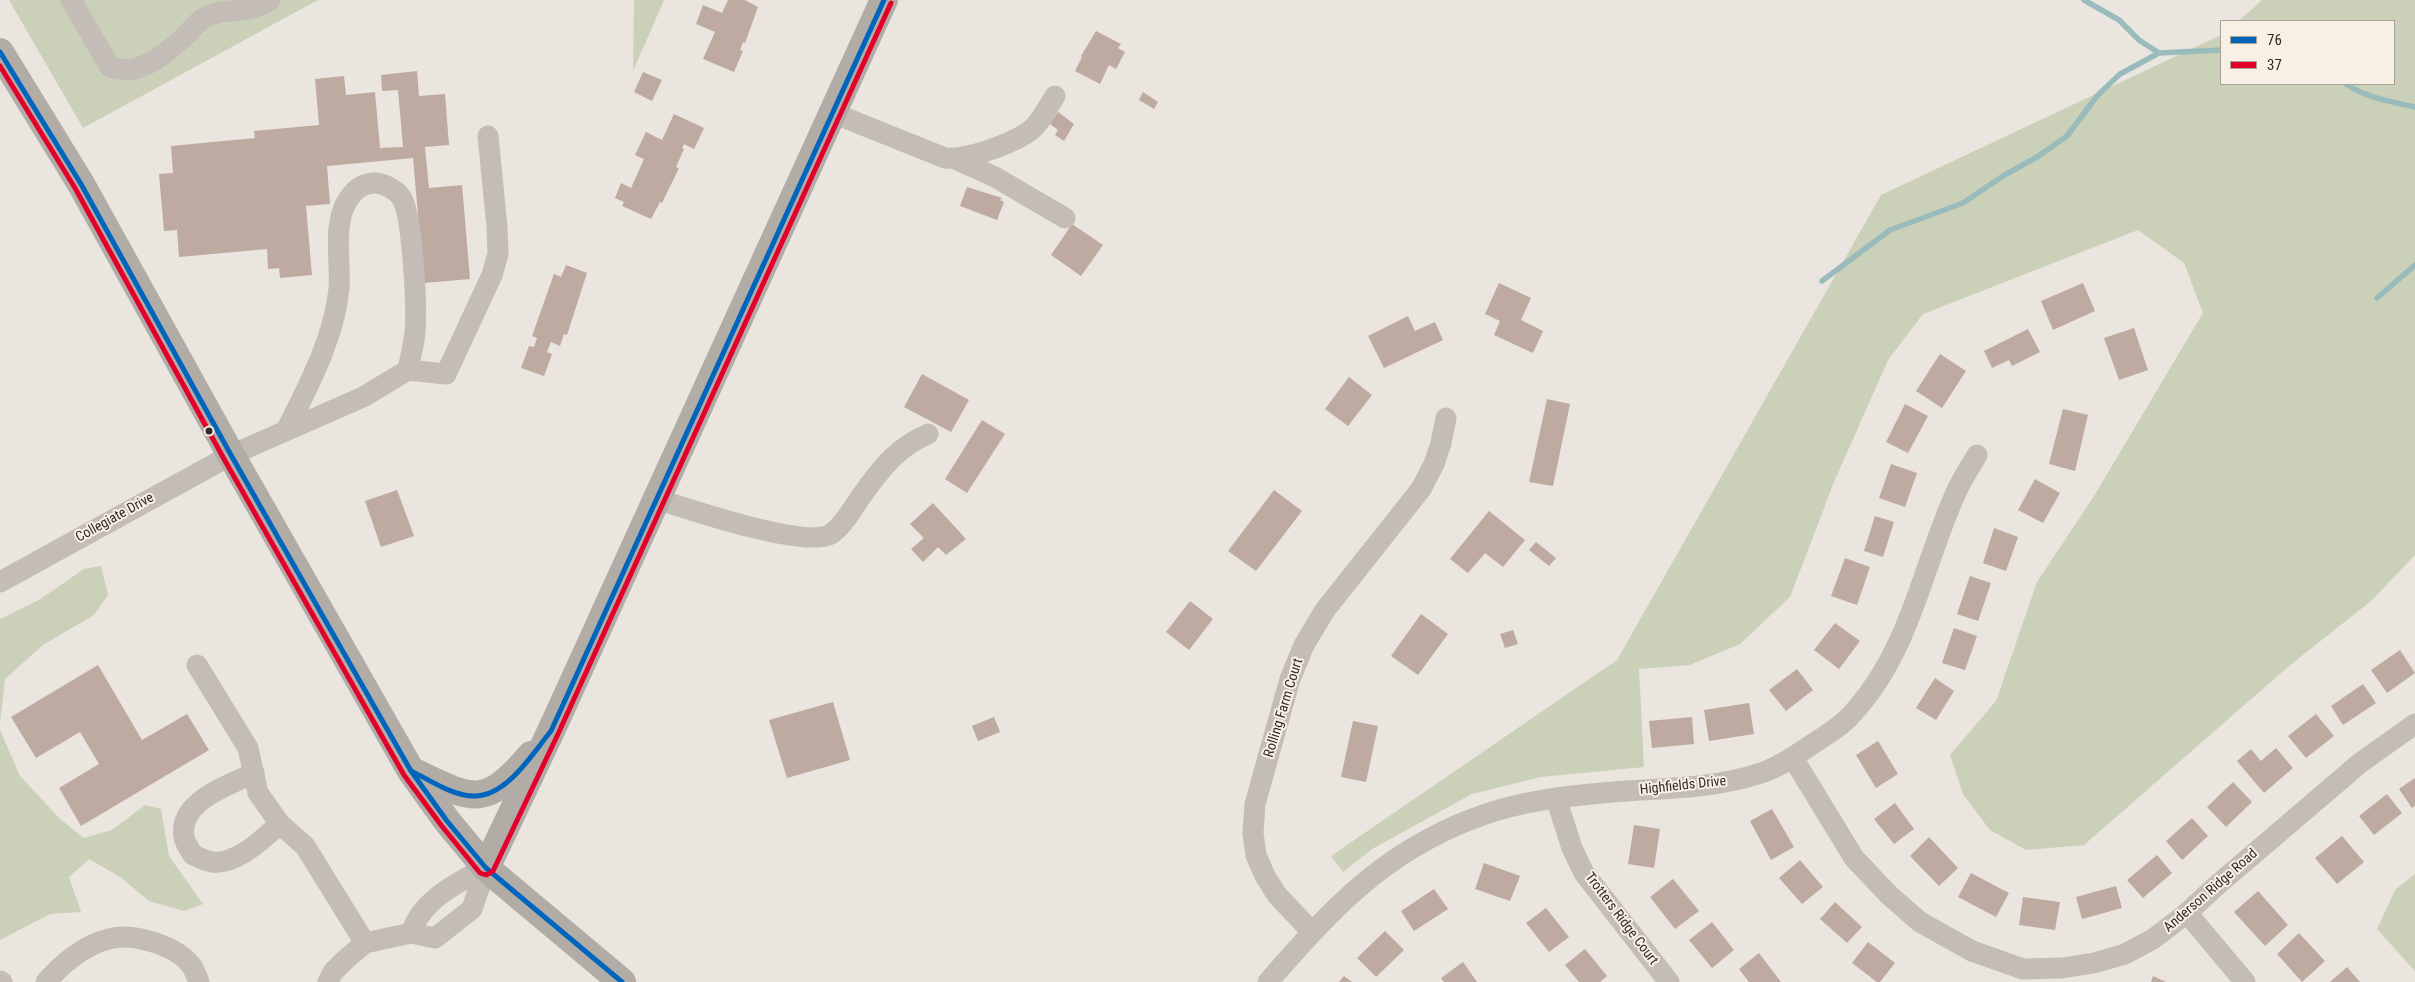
<!DOCTYPE html>
<style>
body{margin:0}
#map{position:relative;width:2415px;height:982px;overflow:hidden;background:#eae5de;font-family:"Roboto Condensed",sans-serif}
canvas{display:block}
.legend{position:absolute;left:2220px;top:20px;width:175px;height:65px;box-sizing:border-box;background:#f8f0e4;border:1px solid #aaa198;margin:0;padding:6px 9px;list-style:none;font-size:15px;color:#342b26}
.legend li{display:flex;align-items:center;gap:10px;height:25px}
.legend b{width:25px;border:1px solid #aaa198}
</style>
<div id="map">
<canvas width="2415" height="982"></canvas>
<ul class="legend">
<li><b style="height:6px;background:#0065bd"></b>76</li>
<li><b style="height:6px;background:#e4002b"></b>37</li>
</ul>
</div>
<script>
const ctx = document.querySelector('canvas').getContext('2d');
ctx.lineJoin = 'round';
function paint(path, color) {
  ctx.fillStyle = color;
  ctx.fill(path, 'evenodd');
}
function strokePath(path, color, width, dash) {
  ctx.strokeStyle = color;
  ctx.lineWidth = width;
  ctx.lineCap = dash ? 'butt' : 'round';
  ctx.setLineDash(dash || []);
  ctx.stroke(path);
}
function label(font, color, halo, rows, align = 'center') {
  ctx.font = font + ' "Roboto Condensed",sans-serif';
  ctx.lineWidth = 4;
  ctx.setLineDash([]);
  ctx.textBaseline = 'middle';
  ctx.strokeStyle = halo;
  ctx.fillStyle = color;
  for (const [text, x, y, turn = 0] of rows) {
    ctx.save();
    ctx.translate(x, y);
    ctx.rotate((+turn || 0) * Math.PI / 180);
    ctx.textAlign = isNaN(turn) ? turn : align;
    if (halo) ctx.strokeText(text, 0, 0);
    ctx.fillText(text, 0, 0);
    ctx.restore();
  }
}
paint(new Path2D(`
 M9,0H318L83,128Z
 M634,0H664L633,71Z
 M2262,0H2415V555L2371,601L2289,666L2084,845L2026,850L1990,830L1963,794L1950,755L1996,701L2037,582L2094,496L2203,313L2184,263L2138,230L1923,314L1888,360L1834,482L1790,597L1740,644L1690,665L1639,669L1644,767L1541,777L1472,794L1372,849L1343,872L1331,856L1617,660L1881,195L2221,35V84H2394V21H2239Z
 M101,566L108,595L94,615L43,645L5,679L0,724V619L39,600L84,569Z
 M0,730L20,776L60,819L84,838L112,830L145,805L161,809L169,856L203,904L184,911L149,901L120,877L89,859L69,877L81,912L50,914L0,940Z
 M2415,874V971L2377,929L2395,890Z`), '#cbd0b8');
strokePath(new Path2D(`
 M2084,0L2119,20L2139,40L2159,53L2221,50
 M2346,84C2367,98 2391,102 2415,107
 M1822,281L1890,230L1963,203L2003,176L2037,157L2067,136L2097,96L2120,74L2159,53
 M2377,298L2415,265`), '#9abbbc', 5.5);
paint(new Path2D(`
 M728,0H745L758,7L745,43L743,42L740,50L743,51L734,72L703,59L715,32L696,24L703,5L722,13Z
 M1096,31L1121,44L1118,48L1125,52L1116,69L1109,65L1100,84L1075,71L1082,57L1081,56Z
 M417,71L419,96L445,94L449,145L425,147L429,188L462,185L470,279L424,283L413,158L327,166L330,204L306,206L312,275L280,278L279,268L268,269L267,249L179,257L177,230L164,231L159,174L173,173L171,146L255,138L254,131L319,125L315,79L344,76L346,95L375,92L380,148L403,147L398,90L382,91L381,75Z
 M643,72L662,80L652,101L634,92Z
 M1143,92L1158,102L1154,109L1139,100Z
 M1058,112L1074,124L1064,141L1055,135L1058,130L1050,124Z
 M674,114L704,128L694,149L684,144L682,148L684,149L676,167L679,168L662,203L660,202L651,219L622,206L624,202L615,198L621,183L631,188L644,159L635,155L646,132L662,140Z
 M967,187L1002,198L1000,200L1004,202L997,220L960,206Z
 M1072,224L1103,245L1081,276L1051,255Z
 M566,265L587,273L567,335L564,334L560,346L551,342L547,352L552,354L544,376L521,368L529,346L534,347L537,338L532,336L554,274L561,277Z
 M1499,283L1531,298L1521,320L1543,331L1533,353L1494,335L1500,321L1485,314Z
 M2083,283L2095,311L2053,330L2041,301Z
 M1408,316L1415,331L1435,322L1443,340L1384,368L1368,336Z
 M2134,328L2148,370L2119,380L2104,338Z
 M2028,329L2040,352L2012,366L2009,360L1992,368L1984,351Z
 M1940,354L1966,371L1942,408L1916,391Z
 M922,374L969,400L951,432L904,407Z
 M1349,377L1372,395L1348,426L1325,409Z
 M1547,399L1570,404L1553,486L1529,482Z
 M1905,404L1928,416L1908,453L1886,442Z
 M2063,409L2088,415L2075,471L2049,464Z
 M982,420L1005,434L967,493L945,479Z
 M1891,464L1917,473L1905,507L1879,498Z
 M2035,479L2060,493L2043,523L2018,510Z
 M397,490L414,536L381,547L365,501Z
 M1274,490L1302,511L1256,571L1228,551Z
 M933,503L966,539L946,555L938,547L923,562L911,549L924,538L910,524Z
 M1489,511L1525,540L1503,567L1485,553L1468,573L1450,559Z
 M1875,516L1894,522L1883,557L1864,551Z
 M1994,528L2018,537L2006,571L1983,563Z
 M1536,542L1556,558L1549,566L1529,550Z
 M1845,558L1870,567L1857,605L1831,596Z
 M1970,576L1991,583L1978,621L1957,614Z
 M1190,601L1213,619L1189,650L1166,632Z
 M1421,614L1448,634L1418,675L1391,656Z
 M1835,623L1860,641L1839,669L1814,650Z
 M1954,628L1977,636L1965,670L1942,663Z
 M1513,630L1518,644L1505,648L1500,634Z
 M2400,650L2415,673L2387,693L2371,670Z
 M98,665L142,740L187,714L209,750L81,826L59,788L99,764L80,732L36,758L11,717Z
 M1797,669L1813,690L1786,711L1769,690Z
 M1935,678L1954,691L1936,720L1916,708Z
 M2363,684L2376,703L2343,725L2331,706Z
 M833,702L850,760L787,778L769,720Z
 M1749,703L1754,734L1709,741L1704,710Z
 M2316,714L2334,736L2306,758L2288,736Z
 M994,717L1000,732L978,741L972,726Z
 M1692,717L1694,744L1652,748L1649,721Z
 M1353,721L1378,726L1366,782L1341,777Z
 M1878,741L1898,774L1876,788L1856,755Z
 M2276,748L2293,768L2264,793L2237,761L2251,749L2261,761Z
 M2415,778V806L2412,808L2399,789Z
 M2233,782L2252,802L2226,827L2207,807Z
 M2387,794L2402,813L2374,835L2359,816Z
 M1895,803L1914,829L1894,844L1874,819Z
 M1772,809L1794,847L1771,860L1750,821Z
 M2192,818L2208,836L2182,860L2166,841Z
 M1634,825L1660,829L1654,868L1628,864Z
 M2342,836L2364,862L2337,884L2315,858Z
 M1929,837L1958,868L1939,886L1910,856Z
 M2157,855L2172,873L2143,898L2127,880Z
 M1800,860L1823,887L1802,904L1779,878Z
 M1484,863L1520,876L1510,901L1475,889Z
 M1971,873L2009,893L1996,917L1958,897Z
 M1673,879L1699,911L1675,929L1650,897Z
 M2116,886L2122,908L2082,919L2076,897Z
 M1434,889L1448,909L1414,931L1401,911Z
 M2258,891L2288,925L2265,946L2234,912Z
 M2023,897L2060,902L2055,930L2019,925Z
 M1835,902L1862,927L1847,943L1820,919Z
 M1546,908L1569,937L1549,952L1526,923Z
 M1712,922L1734,950L1712,968L1689,940Z
 M1385,931L1404,950L1376,977L1357,958Z
 M2299,933L2325,961L2302,982L2277,954Z
 M1868,942L1895,963L1880,982H1877L1852,963Z
 M1585,949L1607,976L1600,982H1579L1565,965Z
 M1759,953L1781,982H1749L1739,969Z
 M1463,962L1477,982H1444L1441,978Z
 M2347,967L2360,982H2330Z
 M1344,976L1352,982H1339Z
 M2153,976L2166,982H2151Z`), '#beaaa0');
strokePath(new Path2D(`
 M71,0L110,67C140,78 167,53 187,34C192,29 198,21 204,18C224,6 246,16 270,0
 M833,113L945,158C967,160 1008,145 1027,133C1039,126 1047,108 1055,96
 M955,159L995,177L1065,218
 M286,431C308,386 334,339 339,289C341,261 333,228 346,203C354,190 360,184 375,183C384,183 396,190 401,197C413,214 417,309 415,332C414,345 410,357 408,370
 M657,499C688,509 806,549 831,534C844,525 853,508 862,495C882,468 896,448 928,434
 M0,582L231,455L363,397L408,370L446,374L492,275L498,254L497,227L488,136
 M197,665L248,748L258,793L280,824L305,846L365,943
 M1793,758L1854,858L1889,895L1920,922L1972,951L2023,969L2062,968L2094,963L2125,954L2153,939L2187,913L2215,887L2360,763L2415,724
 M254,773C228,786 178,801 184,837C185,843 190,850 193,855C199,857 205,861 212,862C237,865 262,839 280,824
 M1556,798L1572,848L1584,873L1669,982
 M2187,913L2245,982
 M1312,932L1277,895L1265,876L1256,855L1253,833L1255,804L1290,679L1304,645L1325,610L1421,489L1434,464L1441,443L1446,418
 M411,933C421,901 457,882 486,868
 M0,981L2,982
 M46,982C63,963 84,945 109,939C133,932 179,946 193,968C195,972 197,977 199,982
 M328,982L333,972L345,960L365,943L411,933L435,938L472,909L486,868
 M1268,982C1330,911 1381,854 1472,819C1517,801 1566,796 1613,792C1663,788 1713,789 1761,773C1779,767 1795,756 1811,745C1825,736 1842,726 1853,713C1910,650 1921,572 1954,497C1960,482 1969,469 1977,455`), '#c4bdb7', 21);
strokePath(new Path2D(`
 M0,52L81,184L231,455L411,771L447,821L486,868L622,982
 M412,771C472,799 483,811 531,755
 M486,868L551,731L884,0`), '#b2aca7', 28);
strokePath(new Path2D(`
 M0,52L81,184L231,455L411,771L447,821L486,868L622,982
 M411,771C430,780 451,795 472,796C506,798 532,754 551,731L884,0`), '#0065bd', 5);
strokePath(new Path2D(`
 M0,66L75,188L224,459L404,775L441,825L480,873L486,875L493,871L558,734L891,3`), '#e4002b', 5);
for (const [x, y, r, color] of [
 [209,431,4.5,"#342b26"]
]) {
  const dot = new Path2D();
  dot.arc(x, y, r, 0, 2 * Math.PI);
  ctx.fillStyle = color;
  ctx.fill(dot);
  strokePath(dot, '#f8f0e4', 2);
}
label('14px', '#342b26', '#f8f0e4', [
 ["Collegiate Drive",115,518,-29],
 ["Rolling Farm Court",1284,708,-73],
 ["Highfields Drive",1683,786,-6],
 ["Anderson Ridge Road",2211,891,-41],
 ["Trotters Ridge Court",1621,919,53]
]);
</script>
